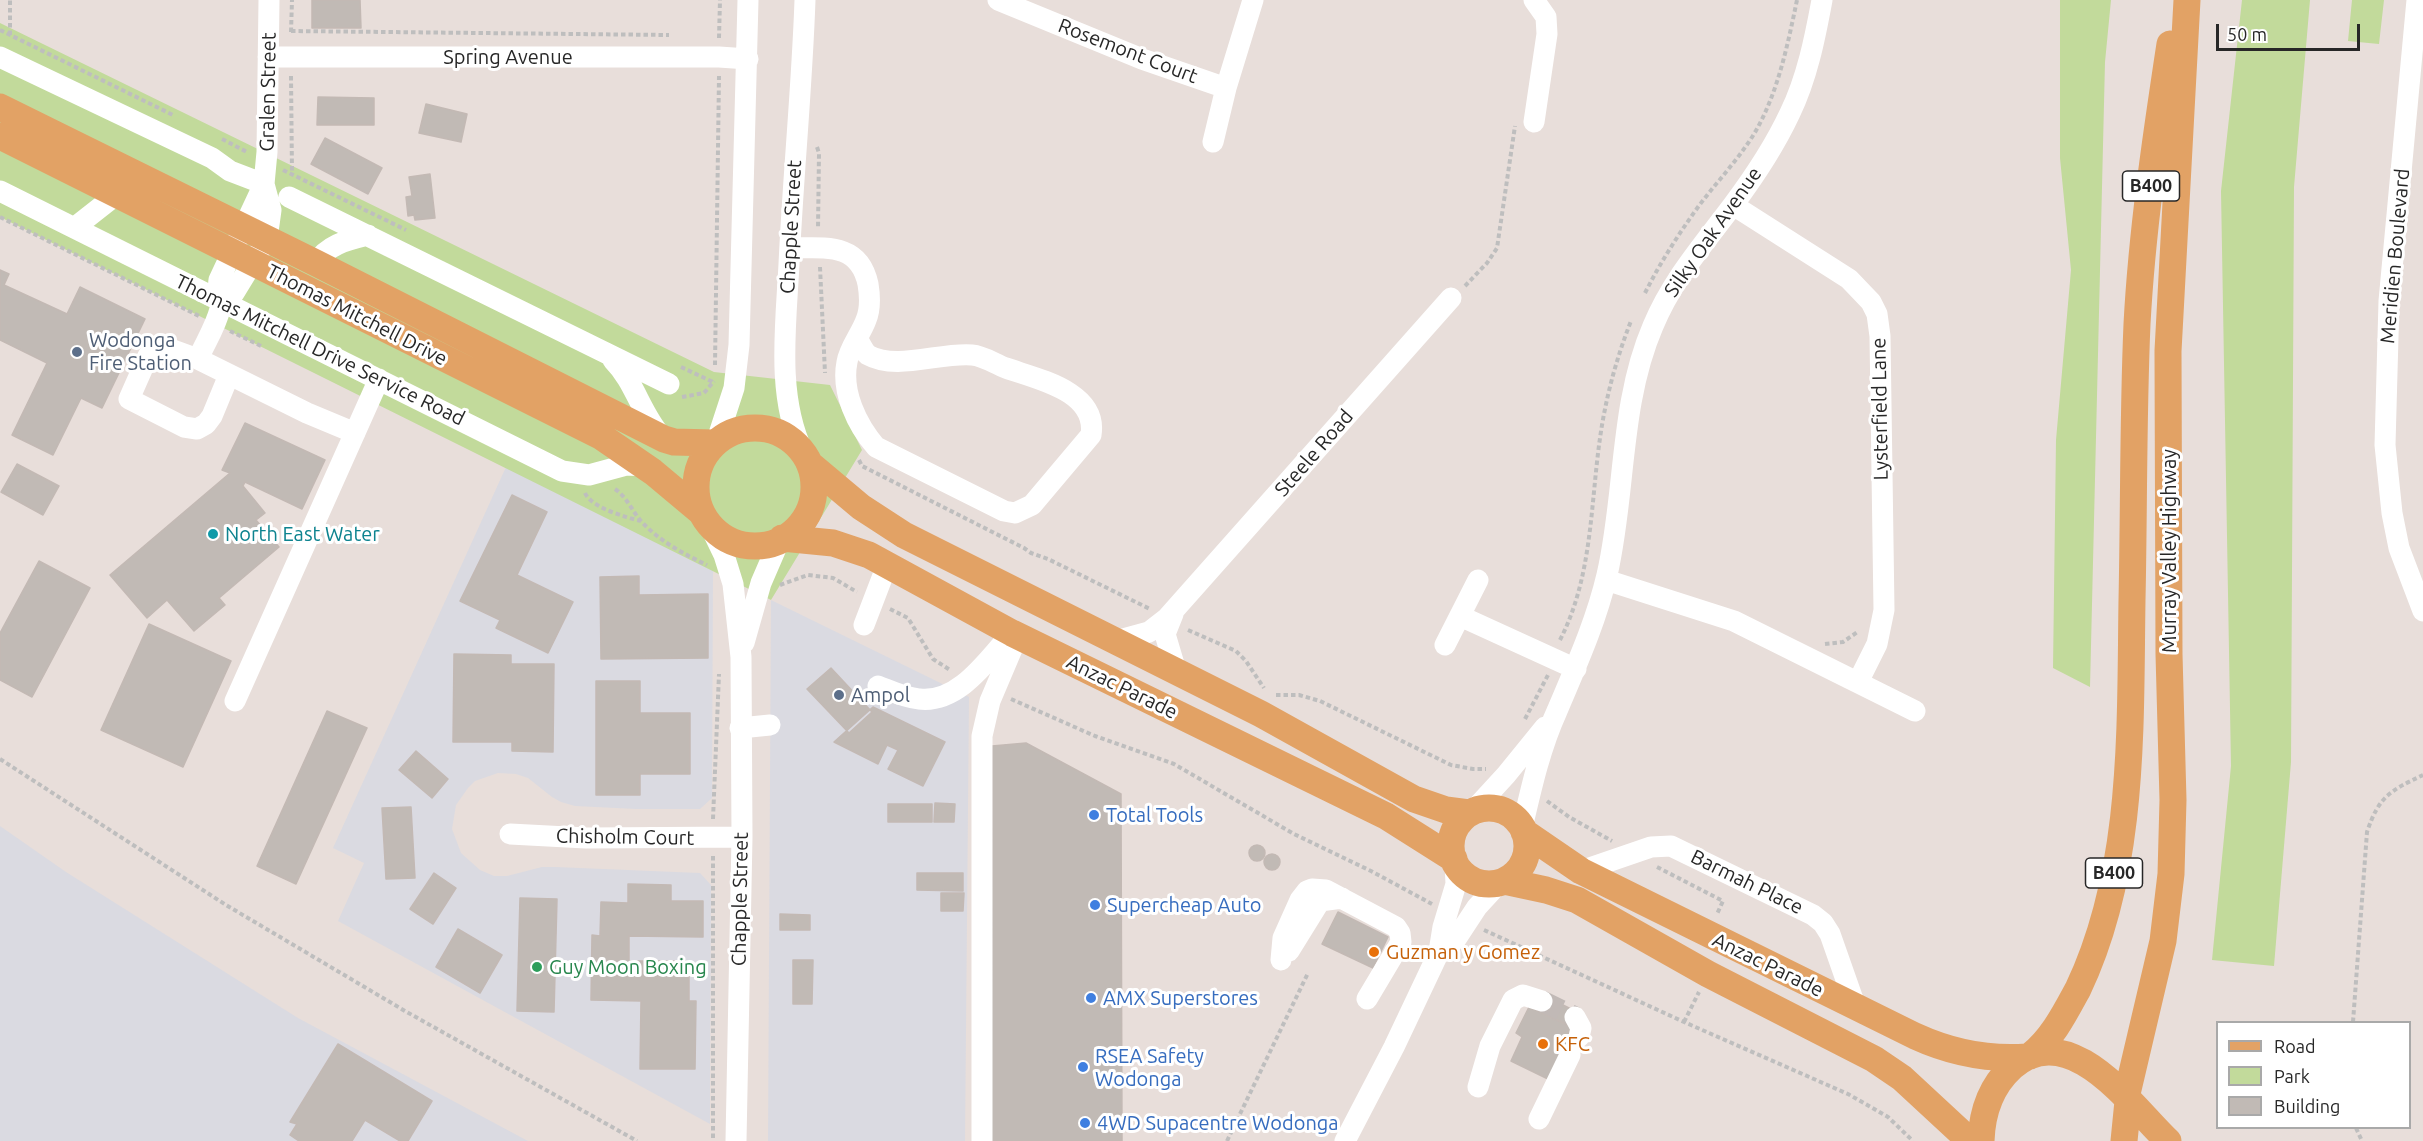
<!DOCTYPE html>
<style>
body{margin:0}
#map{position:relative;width:2423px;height:1141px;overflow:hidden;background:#e8deda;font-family:Ubuntu,sans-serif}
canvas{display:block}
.legend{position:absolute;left:2216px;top:1021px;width:195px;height:108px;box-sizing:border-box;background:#fff;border:2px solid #a9a9a9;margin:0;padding:8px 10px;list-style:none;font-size:18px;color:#272727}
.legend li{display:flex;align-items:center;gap:12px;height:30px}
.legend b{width:30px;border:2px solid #a9a9a9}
.scale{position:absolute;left:2216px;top:24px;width:144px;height:27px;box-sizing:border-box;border:3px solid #272727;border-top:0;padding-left:8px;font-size:18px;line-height:21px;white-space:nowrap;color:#272727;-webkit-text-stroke:4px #fff;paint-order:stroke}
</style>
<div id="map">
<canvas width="2423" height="1141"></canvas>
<ul class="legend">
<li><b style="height:8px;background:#e2a265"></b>Road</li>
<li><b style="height:16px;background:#c2da9b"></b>Park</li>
<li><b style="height:16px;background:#c1bab5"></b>Building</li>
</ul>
<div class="scale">50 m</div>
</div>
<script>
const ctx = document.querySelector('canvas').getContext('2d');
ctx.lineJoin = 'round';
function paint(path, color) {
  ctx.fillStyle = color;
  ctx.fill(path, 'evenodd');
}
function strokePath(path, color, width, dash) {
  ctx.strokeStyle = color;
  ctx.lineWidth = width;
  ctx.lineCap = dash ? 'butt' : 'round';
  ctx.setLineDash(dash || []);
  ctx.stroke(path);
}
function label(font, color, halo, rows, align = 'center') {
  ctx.font = font + ' Ubuntu,sans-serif';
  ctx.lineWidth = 6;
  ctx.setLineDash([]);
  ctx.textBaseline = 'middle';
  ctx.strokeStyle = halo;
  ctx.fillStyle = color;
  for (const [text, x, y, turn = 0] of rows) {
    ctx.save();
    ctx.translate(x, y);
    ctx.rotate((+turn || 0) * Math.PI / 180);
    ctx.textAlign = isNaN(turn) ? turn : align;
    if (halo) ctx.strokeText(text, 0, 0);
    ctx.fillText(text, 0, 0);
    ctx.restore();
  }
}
paint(new Path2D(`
 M506,467L713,570L712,798L700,809H636L575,806L561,802L552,797L528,778L516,774L498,773L475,781L468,788L456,805L452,829L461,853L480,870L494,876H507L542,867H555L700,873L711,885L710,1124L338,921L364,863L333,848Z
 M771,600L969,697L965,1141H768Z
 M0,826L66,872L298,1018L528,1141H0Z`), '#dadae1');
paint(new Path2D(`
 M2060,0H2111L2105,62L2090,687L2053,668L2056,440L2071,270L2060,158Z
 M2242,0H2310L2294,187L2291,762L2274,966L2212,960L2231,766L2221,191Z
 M2352,0H2384L2379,44L2348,41Z
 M0,23L714,372L830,385L862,450L771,600L0,217Z`), '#c2da9b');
const building = new Path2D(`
 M312,0H360L361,28H312Z
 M318,97L374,98V125H317Z
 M426,104L467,114L461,142L419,133Z
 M325,138L382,168L368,194L311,164Z
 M430,174L435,218L415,220L414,215L408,216L406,197L412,196L409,177Z
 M0,270L9,274L4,285L67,314L80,287L145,319L102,408L81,398L53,455L12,435L47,363L0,340Z
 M245,423L325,460L302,509L245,482L243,486L265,513L256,520L279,547L219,598L225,605L194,631L167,600L147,618L110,575L230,473L222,470Z
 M17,464L59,486L43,515L1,492Z
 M512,495L547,512L517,575L573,602L548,653L496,628L500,620L460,601Z
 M39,561L90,588L32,697L0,680V633Z
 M639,576V595L708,594V658L601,659L600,577Z
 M149,624L231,661L183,767L101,730Z
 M454,654L511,655V664H554L553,752L512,751V742H453Z
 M831,668L872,712L849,733L807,689Z
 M596,681H640V713H690V774H640V795H596Z
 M873,707L945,742L923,786L888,769L898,750L887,745L878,764L834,742Z
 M327,711L367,728L296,884L257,866Z
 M1026,743L1121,794L1122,1141H991L992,746Z
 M416,751L448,779L432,798L399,770Z
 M935,803L955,804L954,822H934Z
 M888,804H932V822H888Z
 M411,807L415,878L386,879L382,808Z
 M1249 853a8 8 0 1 1 16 0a8 8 0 1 1-16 0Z
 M1264 862a8 8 0 1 1 16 0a8 8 0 1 1-16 0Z
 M434,873L456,888L433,924L410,909Z
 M917,873H963V891L917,890Z
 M628,884L671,885V901H703V937L629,936V961H689V1001H696L695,1069H640L641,1001L591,1000L592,935L600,936L601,902L628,903Z
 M941,893H964L963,911H941Z
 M520,898L557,899L554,1012L517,1011Z
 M1338,912L1388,937L1373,968L1322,944Z
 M780,914L810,915V930H780Z
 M458,929L502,955L480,993L436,967Z
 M793,960H813L812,1004H793Z
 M1545,996L1577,1012L1570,1026L1538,1010Z
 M1529,1007L1575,1029L1550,1080L1511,1061L1522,1037L1516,1033Z
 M338,1044L432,1101L408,1141H400L365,1120L352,1141H299L290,1135L297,1124L290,1122Z`);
paint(building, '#c1bab5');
strokePath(building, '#c3b9b4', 1.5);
strokePath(new Path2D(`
 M1542,1001L1575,1017`), '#c1b9b6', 21, [21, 10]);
strokePath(new Path2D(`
 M0,30L175,116
 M291,31L669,35
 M291,32L292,0
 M10,35V0
 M719,38L720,0
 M291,76L292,174
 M222,139L247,152
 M817,147L819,153L818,229
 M283,170L406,230
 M0,217L199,316
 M820,267L825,373
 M1465,286L1487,263L1497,248L1515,126
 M1645,293C1660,263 1678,235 1698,207C1718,180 1742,156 1758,127C1779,88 1788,43 1797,0
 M230,331L261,346
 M715,365L719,76
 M681,367L713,382
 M682,397L704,393L714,381
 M859,460L862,466L870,470L1024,548L1031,553L1048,559L1150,609
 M615,489C627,497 632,511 641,521C659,541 684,554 707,565
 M585,493C592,508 625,517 641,521
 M780,585L808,575L833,578L857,592
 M890,609L908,618L933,659L950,670
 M1188,630L1236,651L1246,661L1264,688
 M1560,640C1597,568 1589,486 1605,409C1611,379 1620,349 1631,321
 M1825,644L1843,642L1859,631
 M1276,695H1299L1320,701L1451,765L1473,769H1486
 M1011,699L1095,736L1174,764L1294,834L1371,871L1432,904
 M1525,719L1548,675
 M0,759L226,905L405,1011L637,1141
 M1547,801L1569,817L1612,841
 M713,819L719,674
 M713,856V1141
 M1657,867L1723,901L1717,914
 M1484,930L1684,1022L1848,1094L1888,1117L1913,1141
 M1684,1022L1699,992
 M2353,1022L2367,832C2379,796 2390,791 2423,775
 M2356,1128L2362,1141
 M1227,1141L1308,973`), '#bebebe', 4, [4.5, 3]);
strokePath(new Path2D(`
 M998,0L1142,59L1226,88
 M1534,0L1546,17L1547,34L1534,122
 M2417,0L2389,301L2385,445L2392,513L2399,548L2423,611
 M0,57L212,158L230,171L264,184
 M268,57H719L748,59
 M1213,142L1226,88L1253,0
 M0,191L562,471L589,475L626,465L646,466
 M289,197L669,384
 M1733,205L1849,279L1871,302L1877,314L1880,336L1884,610L1877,644L1858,682
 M74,228L116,195
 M790,248C825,248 859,242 868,284C870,296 871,308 866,320C861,334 849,348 847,362C841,392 857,425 876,447L1004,511L1015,513L1032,505L1091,435C1098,391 1037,379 1006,368C995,364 984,356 972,355C941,352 896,371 868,355C864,352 861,345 858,340
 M316,263C328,244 348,240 368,235
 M221,300L234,293L267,239L271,210L264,184
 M198,359C205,343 216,326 220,309C222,299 217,291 219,280L264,184L267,152L269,0
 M613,360C635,382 641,414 662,437
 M229,375L212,416L206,424L197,429L184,427L129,399L148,356L156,349L165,347L198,359L307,413L355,433
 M717,440L734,388L739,345L748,0
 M803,452C776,396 786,325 789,264C793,176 802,88 805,0
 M709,524L724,555L733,584L741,657L742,837L736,1141
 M1606,580L1734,621L1915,711
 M1173,614L1165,634L1176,671
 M1460,616L1576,669
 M864,625L887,565
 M1116,641L1149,632L1167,618L1451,298
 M744,643L761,583L780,539
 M1445,645L1478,580
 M878,686C891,691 905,698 919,699C959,704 988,659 1012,633
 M235,701L379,379
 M740,728L770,725
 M1472,812L1506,775L1545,727
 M1522,828C1531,789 1540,748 1557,711C1576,666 1596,622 1607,575C1626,493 1619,405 1653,326C1672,280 1703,245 1733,205C1754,177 1775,145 1790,113C1807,78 1815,38 1822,0
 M510,834L586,838L742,837
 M1581,871L1651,847L1671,846L1813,915L1823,923L1830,934L1856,1008
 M1289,951L1320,901L1342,898
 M1439,952L1456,939L1477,907L1500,882
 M1281,960L1283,938L1300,900L1307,891L1312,889L1326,890L1396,927L1400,933L1401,942L1367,999
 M1575,1017L1581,1028L1579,1037
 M1478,1087L1490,1046L1513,1000L1523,995L1542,1001
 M1539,1119L1570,1055
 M982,1141V736L990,701L1018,635
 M1345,1141L1394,1047L1439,952L1443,927L1456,884L1455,863`), '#fff', 21);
strokePath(new Path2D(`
 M0,107L316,263L664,439L674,442L713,443
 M0,136L602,437L653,472L702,513
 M696 487a59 59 0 1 1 118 0a59 59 0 1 1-118 0Z
 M811,465L861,507L904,535L1261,714L1414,799L1446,810L1469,813
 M782,538L833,543L869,555L1012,633L1386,816L1454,859
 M1451 846a38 38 0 1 1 76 0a38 38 0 1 1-76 0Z
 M1524,832L1581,871L1915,1036C1952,1053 1987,1060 2027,1057
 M1504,881L1546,890L1577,900L1708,974L1874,1059L1902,1078L1970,1141
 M2030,1056C2052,1039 2065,1013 2078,989C2135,869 2130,729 2132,600C2134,508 2133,415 2137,324C2142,230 2156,136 2170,44
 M2126,1098L2163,941L2171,874L2173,800L2169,654L2168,351L2187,0
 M1981,1141C1982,1112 1990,1087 2012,1067C2071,1017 2131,1106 2168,1141
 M2124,1141L2128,1101`), '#e2a265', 27);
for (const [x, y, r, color] of [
 [77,352,6,"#5c6f8a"],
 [213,534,6,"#0f9aa8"],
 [839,695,6,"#5c6f8a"],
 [1094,815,6,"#3f7fe0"],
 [1095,905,6,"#3f7fe0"],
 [1374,952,6,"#e8710a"],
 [537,967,6,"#2e9e5b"],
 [1091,998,6,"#3f7fe0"],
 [1543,1044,6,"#e8710a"],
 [1083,1067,6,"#3f7fe0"],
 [1085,1123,6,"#3f7fe0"]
]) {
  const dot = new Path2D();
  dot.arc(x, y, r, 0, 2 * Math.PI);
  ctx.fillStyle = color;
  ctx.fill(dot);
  strokePath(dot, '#fff', 2);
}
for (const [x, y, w] of [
 [2151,186,57],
 [2114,873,57]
]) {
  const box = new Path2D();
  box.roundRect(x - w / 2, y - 15, w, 30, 4.5);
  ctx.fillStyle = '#fff';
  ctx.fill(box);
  strokePath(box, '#272727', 1.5);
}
label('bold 18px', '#272727', null, [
 ["B400",2151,186],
 ["B400",2114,873]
]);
label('20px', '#272727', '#fff', [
 ["Rosemont Court",1128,51,21],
 ["Spring Avenue",508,57],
 ["Gralen Street",268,92,-89],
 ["Chapple Street",791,227,-87],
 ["Silky Oak Avenue",1713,232,-55],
 ["Meridien Boulevard",2395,256,-85],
 ["Thomas Mitchell Drive",357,315,27],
 ["Thomas Mitchell Drive Service Road",320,350,26],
 ["Lysterfield Lane",1880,409,-91],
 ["Steele Road",1314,453,-49],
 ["Murray Valley Highway",2169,551,-90],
 ["Anzac Parade",1122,687,26],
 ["Chisholm Court",625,837,1],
 ["Barmah Place",1747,882,26],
 ["Chapple Street",740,899,-89],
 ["Anzac Parade",1768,965,26]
]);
label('20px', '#4e5e75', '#fff', [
 ["Wodonga",89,340],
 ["Fire Station",89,363],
 ["Ampol",851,695]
], 'left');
label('20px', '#0d838f', '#fff', [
 ["North East Water",225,534]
], 'left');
label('20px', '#366cbe', '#fff', [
 ["Total Tools",1106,815],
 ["Supercheap Auto",1107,905],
 ["AMX Superstores",1103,998],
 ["RSEA Safety",1095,1056],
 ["Wodonga",1095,1079],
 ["4WD Supacentre Wodonga",1097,1123]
], 'left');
label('20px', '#c56008', '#fff', [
 ["Guzman y Gomez",1386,952],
 ["KFC",1555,1044]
], 'left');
label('20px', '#27864d', '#fff', [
 ["Guy Moon Boxing",549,967]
], 'left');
</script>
